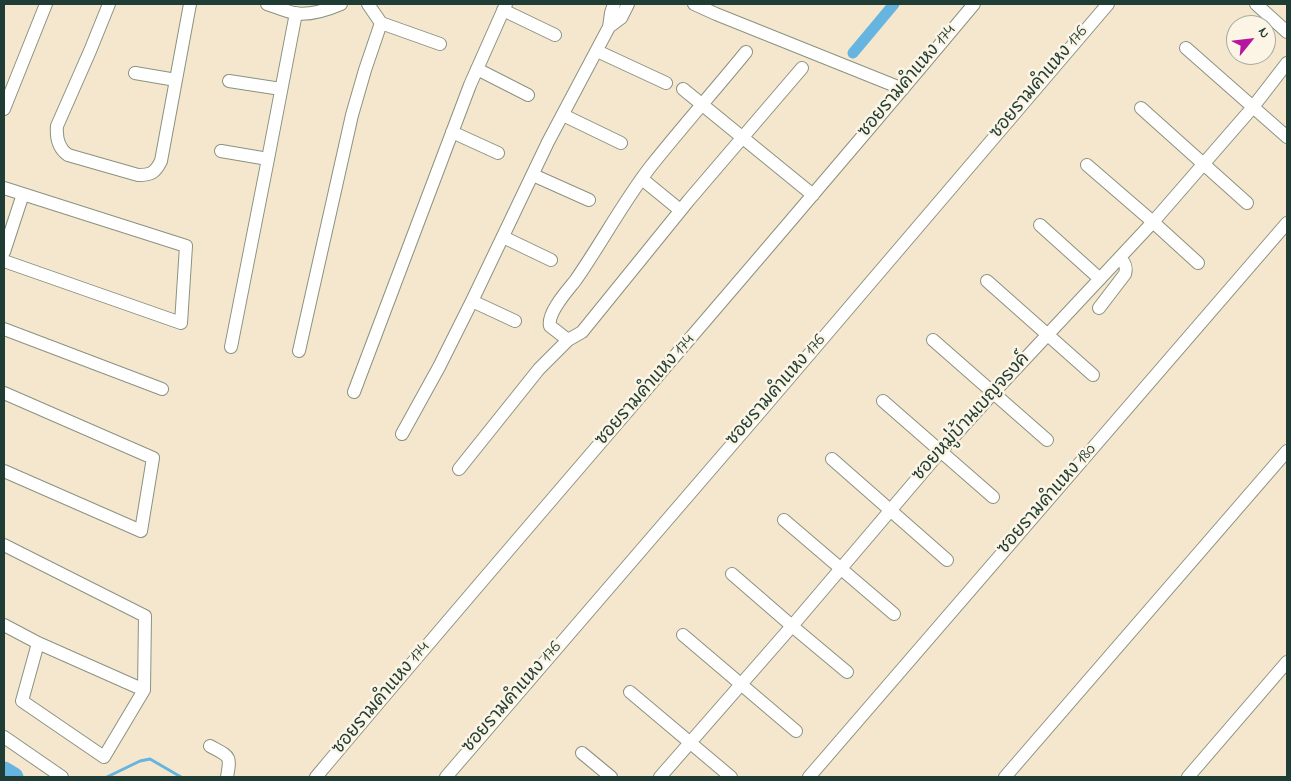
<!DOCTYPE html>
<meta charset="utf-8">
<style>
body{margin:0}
#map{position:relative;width:1291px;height:781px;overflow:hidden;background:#f5e7cd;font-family:"Indie Flower",sans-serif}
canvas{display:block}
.frame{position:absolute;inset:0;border:5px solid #1f3d34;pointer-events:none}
.north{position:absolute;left:1226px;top:15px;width:50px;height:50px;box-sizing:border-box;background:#fcf5e5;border:1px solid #a4ab9e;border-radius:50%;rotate:61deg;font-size:14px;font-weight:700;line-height:20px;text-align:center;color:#1f3d34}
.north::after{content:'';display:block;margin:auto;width:18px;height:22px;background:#b5179e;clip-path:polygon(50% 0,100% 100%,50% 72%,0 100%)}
</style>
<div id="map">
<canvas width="1291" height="781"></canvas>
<div class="frame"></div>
<div class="north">N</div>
</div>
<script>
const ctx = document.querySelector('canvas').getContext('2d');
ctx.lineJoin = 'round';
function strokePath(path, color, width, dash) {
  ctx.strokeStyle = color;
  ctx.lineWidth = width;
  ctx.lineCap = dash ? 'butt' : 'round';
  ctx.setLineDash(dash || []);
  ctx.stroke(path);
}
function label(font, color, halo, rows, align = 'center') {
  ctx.font = font + ' "Indie Flower","Playpen Sans Thai",sans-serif';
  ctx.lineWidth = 5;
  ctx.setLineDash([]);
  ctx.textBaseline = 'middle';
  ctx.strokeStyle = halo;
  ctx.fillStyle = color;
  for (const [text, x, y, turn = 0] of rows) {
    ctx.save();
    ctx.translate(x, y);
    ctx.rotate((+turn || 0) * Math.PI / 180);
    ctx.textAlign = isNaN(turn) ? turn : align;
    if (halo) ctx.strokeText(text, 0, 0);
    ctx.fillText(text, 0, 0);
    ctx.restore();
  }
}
strokePath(new Path2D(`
 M107,777L140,761L150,759L181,777`), '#66b4e0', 3);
strokePath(new Path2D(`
 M853,53L894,4`), '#66b4e0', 11);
strokePath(new Path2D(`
 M4,771L14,777`), '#66b4e0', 19);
const street = new Path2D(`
 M109,4L90,51L57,126C56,138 58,148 68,155L138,175C151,175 155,173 161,161L190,4
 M267,4C276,7 285,11 294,13C310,16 327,10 341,4
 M694,4L716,14L903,89
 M1256,4L1287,32
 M503,10L555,35
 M381,23L440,44
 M609,27L621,18L628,4
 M1186,48L1287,137
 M597,51L666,83
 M477,69L528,95
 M135,73L176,80
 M229,81L281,89
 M683,89L813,195
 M1141,108L1247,203
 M4,109L46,4
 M563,115L621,143
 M452,132L498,153
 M221,151L268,159
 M1087,165L1153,222L1198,263
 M533,175L589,200
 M642,179L680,210
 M4,188L186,246L181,323L4,261
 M1040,225L1100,279
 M503,237L551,260
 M4,252L23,194
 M987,281L1093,375
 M472,301L515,321
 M1099,308L1125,274C1127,267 1125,263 1120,258
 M4,329L162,389
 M568,340L550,326C547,313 567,291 575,281C601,244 623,202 651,166C682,127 715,90 746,52
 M933,340L1047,440
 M231,347L268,159L296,13
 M299,351L352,115L365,70L381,23L368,4
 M354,392L470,85L506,4
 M4,393L153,458L141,531L4,471
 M883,401L993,497
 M402,434L439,367L472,301L548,142L609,27L611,13L614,4
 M832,459L947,560
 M459,469L539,369L568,340L582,332L689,200L802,68
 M784,520L894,614
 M4,545L145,616L144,690L104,757L22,701L38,643
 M732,574L792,626L847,672
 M4,625L38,643L144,690
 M683,635L796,731
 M630,692L731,777
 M4,737L62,777
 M210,746C230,757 231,755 227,777
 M582,753L611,777
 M316,777C533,518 757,264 974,4
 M446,777L766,405L1108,4
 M660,777L792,626L940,452L994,392L1153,222L1253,107L1287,63
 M809,777L1287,223
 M1005,777L1287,451
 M1188,777L1287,662`);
strokePath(street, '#8a9280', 14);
strokePath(street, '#fff', 12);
label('18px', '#1f3d34', '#fcf5e5', [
 ["ซอยรามคำแหง 174",908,82,-50],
 ["ซอยรามคำแหง 176",1040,83,-50],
 ["ซอยรามคำแหง 174",646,391,-49],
 ["ซอยรามคำแหง 176",777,391,-49],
 ["ซอยหมู่บ้านเบญจรงค์",972,418,-48],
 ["ซอยรามคำแหง 180",1048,500,-49],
 ["ซอยรามคำแหง 176",513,698,-49],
 ["ซอยรามคำแหง 174",382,699,-50]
]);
</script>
